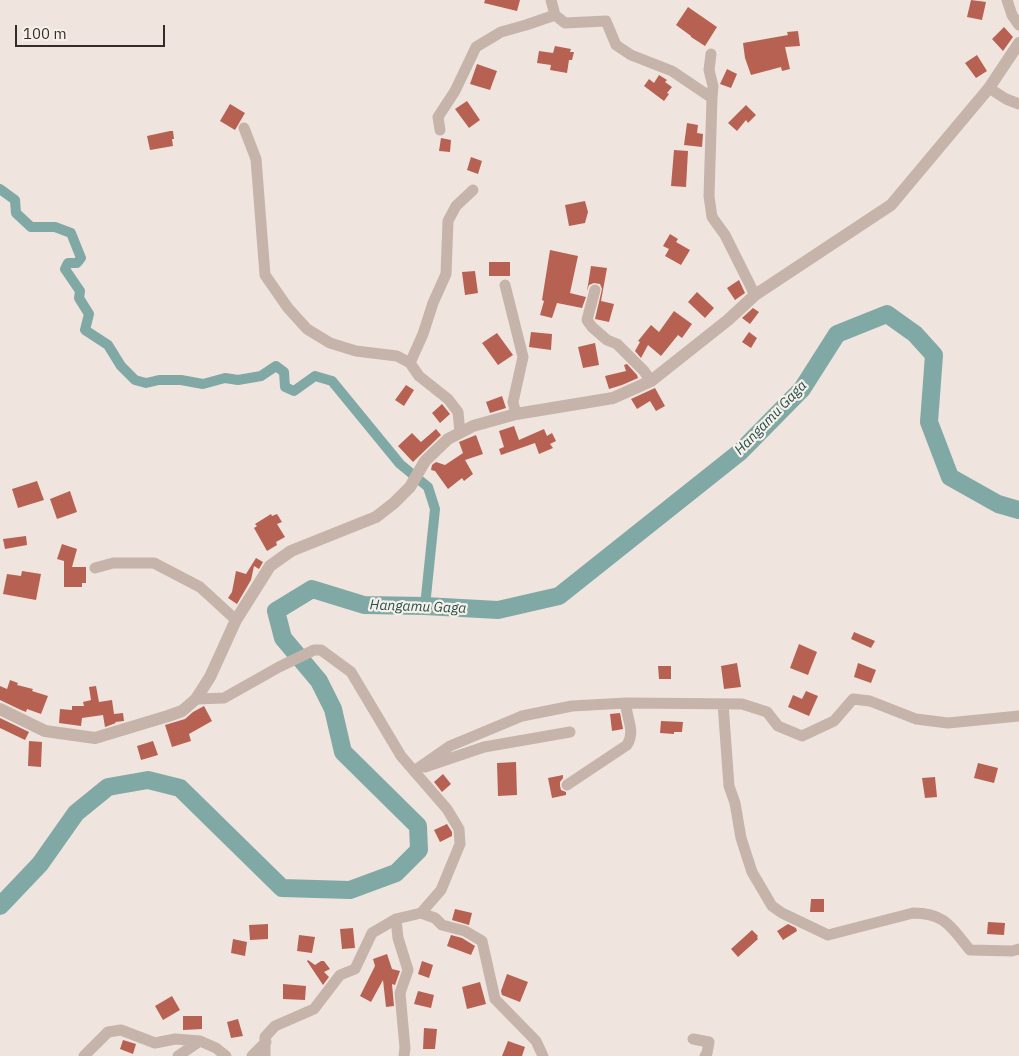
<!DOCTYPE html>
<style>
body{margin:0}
#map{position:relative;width:1019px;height:1056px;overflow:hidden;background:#efe5de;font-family:"IBM Plex Sans",sans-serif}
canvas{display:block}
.scale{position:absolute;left:15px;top:25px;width:150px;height:22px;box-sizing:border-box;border:2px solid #352c29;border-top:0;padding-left:6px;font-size:15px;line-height:18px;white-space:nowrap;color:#352c29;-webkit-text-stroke:4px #f7f0e9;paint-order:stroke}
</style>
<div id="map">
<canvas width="1019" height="1056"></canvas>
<div class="scale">100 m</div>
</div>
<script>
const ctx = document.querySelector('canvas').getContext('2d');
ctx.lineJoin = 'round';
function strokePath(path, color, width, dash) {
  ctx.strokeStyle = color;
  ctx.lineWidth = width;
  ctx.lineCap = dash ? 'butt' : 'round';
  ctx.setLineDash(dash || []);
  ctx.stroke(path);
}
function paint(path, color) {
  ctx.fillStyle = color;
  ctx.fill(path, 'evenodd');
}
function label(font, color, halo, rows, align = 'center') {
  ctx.font = font + ' "IBM Plex Sans",sans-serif';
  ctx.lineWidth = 4.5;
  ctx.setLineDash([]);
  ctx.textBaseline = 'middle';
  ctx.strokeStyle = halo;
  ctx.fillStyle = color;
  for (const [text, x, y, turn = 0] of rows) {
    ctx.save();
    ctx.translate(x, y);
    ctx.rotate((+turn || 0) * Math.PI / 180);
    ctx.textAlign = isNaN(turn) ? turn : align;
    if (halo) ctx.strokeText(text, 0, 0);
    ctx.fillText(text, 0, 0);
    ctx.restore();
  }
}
strokePath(new Path2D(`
 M0,189L15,200L16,213L31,227H55L71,233L81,258L77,263H68L65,269L80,291L79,298L89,314L85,330L108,345L121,366L135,380L146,383L159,380H181L203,384L225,378L238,380L261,376L276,366L284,372L285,387L294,391L315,376L332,381L400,464L428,487L435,509L425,606`), '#80a9a6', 10);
strokePath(new Path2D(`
 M0,906L40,864L76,813L108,787L148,780L180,788L282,888L350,890L396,873L419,850L418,826L343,752L333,709L319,681L283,638L276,611L312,589L364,605L425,606L498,610L559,596L740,452L802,389L837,334L887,314L915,334L934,355L929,422L950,477L998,504L1019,510`), '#80a9a6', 18);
paint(new Path2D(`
 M485,0H520L517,11L484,3Z
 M971,0L986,2L982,20L967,17Z
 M688,7L717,27L705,46L691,37V36L676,25Z
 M1004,27L1013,37L1003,51L992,39Z
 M798,31L800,46L785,47L790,69L782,71L781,67L751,75L745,58L743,43L788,35L787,32Z
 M555,46L571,49L570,52H574L572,60H569L567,73L550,70L551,65L537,63L539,51L553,53Z
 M977,55L987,71L976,78L965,63Z
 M477,64L497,71L490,90L470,84Z
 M727,69L737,74L731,88L720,84Z
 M659,75L667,80L665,82L672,87L667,93L669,94L664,101L644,86L649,79L654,83Z
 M467,101L480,120L469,128L455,109Z
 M230,104L245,113L235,130L220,121Z
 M746,105L756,115L748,123L746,120L737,131L728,123Z
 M687,123L698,125L697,133L703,134L702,147L684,145Z
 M170,131H173L174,139H172L173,146L150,150L147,136Z
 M441,138L451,140L450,152L439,151Z
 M674,150L688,151L686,187L671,186Z
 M471,157L482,161L478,174L467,170Z
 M585,201L588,212L585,223L569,226L565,205Z
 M670,234L678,239L676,242L690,250L681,265L665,256L669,249L663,246Z
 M550,250L578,256L570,293L586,297L582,308L557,303L552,318L540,315L544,301L542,300Z
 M489,262H510V276H489Z
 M591,266L607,268L601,301L614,304L609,322L595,319L602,289L600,284L594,283L589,285L587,291Z
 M475,271L478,293L465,295L462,272Z
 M739,280L745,293L735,300L727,288Z
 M697,292L714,308L705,318L688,302Z
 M753,308L759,312L750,324L742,318Z
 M674,311L692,324L682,338L678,335L661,356L648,345L641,358L635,351L640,342L638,341L651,325L659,332Z
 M531,332L552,334L551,350L529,347Z
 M749,332L757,338L751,348L742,342Z
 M497,333L513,355L498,365L482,343Z
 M595,343L599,365L583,368L578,347Z
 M627,364L637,375L638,378L622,385L609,389L605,376L626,371L624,365Z
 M406,385L414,390L404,406L395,400Z
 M655,388L665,406L656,411L650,401L637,409L631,399Z
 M502,396L506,408L490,413L486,402Z
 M442,404L450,414L440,423L432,413Z
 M514,426L519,440L544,429L547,436L552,433L556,441L550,444L553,448L539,454L535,443L501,455L499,449L504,447L499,431Z
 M436,429L441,435L413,462L398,446L412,433L421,442Z
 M476,435L483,454L465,460L473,474L464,481L462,478L448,489L435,471L431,470L432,465L436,462L445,465L463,453L459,442Z
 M37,481L44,500L18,508L12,489Z
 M70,491L77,512L57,519L50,499Z
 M271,514L272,516L277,514L282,522L277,524L285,537L276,542L277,545L267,551L254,528L257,526L255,524Z
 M26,536L27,545L5,549L3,539Z
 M62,544L77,549L72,567H86V583H82V587H64V561L57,559Z
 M256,558L263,562L259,569L254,566L251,580L237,604L228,598L232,592L236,571L246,574Z
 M22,571L41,574L36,600L3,594L7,574L21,576Z
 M854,632L875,641L871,648L851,639Z
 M799,644L817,652L808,675L790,668Z
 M737,663L741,687L724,689L721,666Z
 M858,663L876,670L871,683L854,677Z
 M658,666H671V679H659Z
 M10,680L18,683L17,685L33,689L32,691L48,696L41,714L27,709L26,712L21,710L0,700V686L7,689Z
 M96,686L99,702L112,700L114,714L123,713L124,721L115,722L116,723L105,727L103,715L82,718L81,726L59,723L60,709L72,710V706H84L83,702L91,700L89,687Z
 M806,691L818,696L809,716L788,707L793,695L802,699Z
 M204,706L212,721L189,734L191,741L172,747L165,725L185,719L193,712Z
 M620,713L623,729L612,731L610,714Z
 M0,718L29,732L25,740L0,728Z
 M661,721L683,722L682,732H674V734L660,733Z
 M29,741L42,742L41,767L28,766Z
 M153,741L158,755L141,760L137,746Z
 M516,762L517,795L498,796L497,763Z
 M978,763L998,768L994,783L974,778Z
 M443,774L451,784L442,792L434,782Z
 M563,775V778L560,782V786L561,790L566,792V795L552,798L548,778Z
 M935,777L937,797L925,798L922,778Z
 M447,824L452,832V836L440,842L434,830Z
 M811,899H824V912H810Z
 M455,909L472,913L469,925L452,920Z
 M988,922L1005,923L1004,935L987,934Z
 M268,924V939L250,940L249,925Z
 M788,924L796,928L797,931L783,940L777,931Z
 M353,928L355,948L342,949L340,929Z
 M752,930L758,936L757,937L758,939L738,957L731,949Z
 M299,935L315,937L312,953L297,951Z
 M451,935L462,938L475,946L471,955L447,946Z
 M233,939L247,942L245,956L231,953Z
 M387,954L392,969L400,971L395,985L392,984L394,1006L386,1007L383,980L371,1002L360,996L375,966L373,959Z
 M308,960L315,965L321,961H324L330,969L324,972L329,977L323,985L307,961Z
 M422,961L433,965L429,978L418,974Z
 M507,974L528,982L520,1002L502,995L501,991Z
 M480,982L486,1004L467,1009L462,987Z
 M283,984L306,986L305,1000L283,999Z
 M418,991L434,995L431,1008L414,1004Z
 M172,996L180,1010L163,1020L155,1006Z
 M183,1016H202V1029L183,1030Z
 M238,1019L243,1036L231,1038L227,1022Z
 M424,1028L437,1029L435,1049H423Z
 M123,1040L136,1044L133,1054L120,1049Z
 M508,1041L525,1047L522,1056H502Z`), '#b76153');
strokePath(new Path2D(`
 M551,0L555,15L565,23L606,21L616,45L631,55L672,71L712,98L709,196L712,217L725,235L755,295
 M1007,0L1012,15L1019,25
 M711,54L709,70L713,86L712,98
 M989,88L1006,99L1019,104
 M244,128L256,159L265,275L288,308L307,329L330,343L356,351L397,356L410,363L419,376L448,399L458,412L460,433
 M440,130L438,117L455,91L476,47L501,32L526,25L555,15
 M505,285L523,357L513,402L516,414
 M595,290L587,320L592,327L607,340L617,344L644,371L651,381
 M410,363L423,334L433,303L446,274L448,221L456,206L473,190
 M95,568L113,563H154L200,587L236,620
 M196,699L224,698L279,667L314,650H321L351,672L401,756L447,809L459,829L460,844L441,890L421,913L396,919L372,933L355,969L340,975L314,1009L275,1026L265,1037V1056
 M723,704L729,786L735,803L741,838L752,872L772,906L782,913L828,935L913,913C945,913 951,927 970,950L1012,951L1019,949
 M425,767L484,747L570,732
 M414,771L450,746L522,716L572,706L626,703L742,704L767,712L778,726L802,736L834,721L853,699L870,701L916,719L948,723L1019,716
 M567,785L627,745C636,730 626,719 626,703
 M421,913L435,918L442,925L465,931L482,941L495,999L536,1041L543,1056
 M396,919L398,938L408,970L400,993L405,1048L404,1056
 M693,1039L709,1042L707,1053L705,1056
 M84,1056L108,1032L121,1030L155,1043L175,1039L200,1041L216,1048L226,1056
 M178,1056L200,1041
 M252,1056L266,1042`), '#c6b4ab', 11);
strokePath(new Path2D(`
 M0,709L45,731L95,738L168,716L182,711L196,699L210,677L236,620L270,566L291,551L376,517L394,503L410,487L425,461L448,439L473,426L516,414L613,398L651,381L728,320L755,295L891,205L989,88L1019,43`), '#c6b4ab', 12);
label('italic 14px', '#24514f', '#f7f0e9', [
 ["Hangamu Gaga",771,418,-46],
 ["Hangamu Gaga",418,607,2]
]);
</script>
